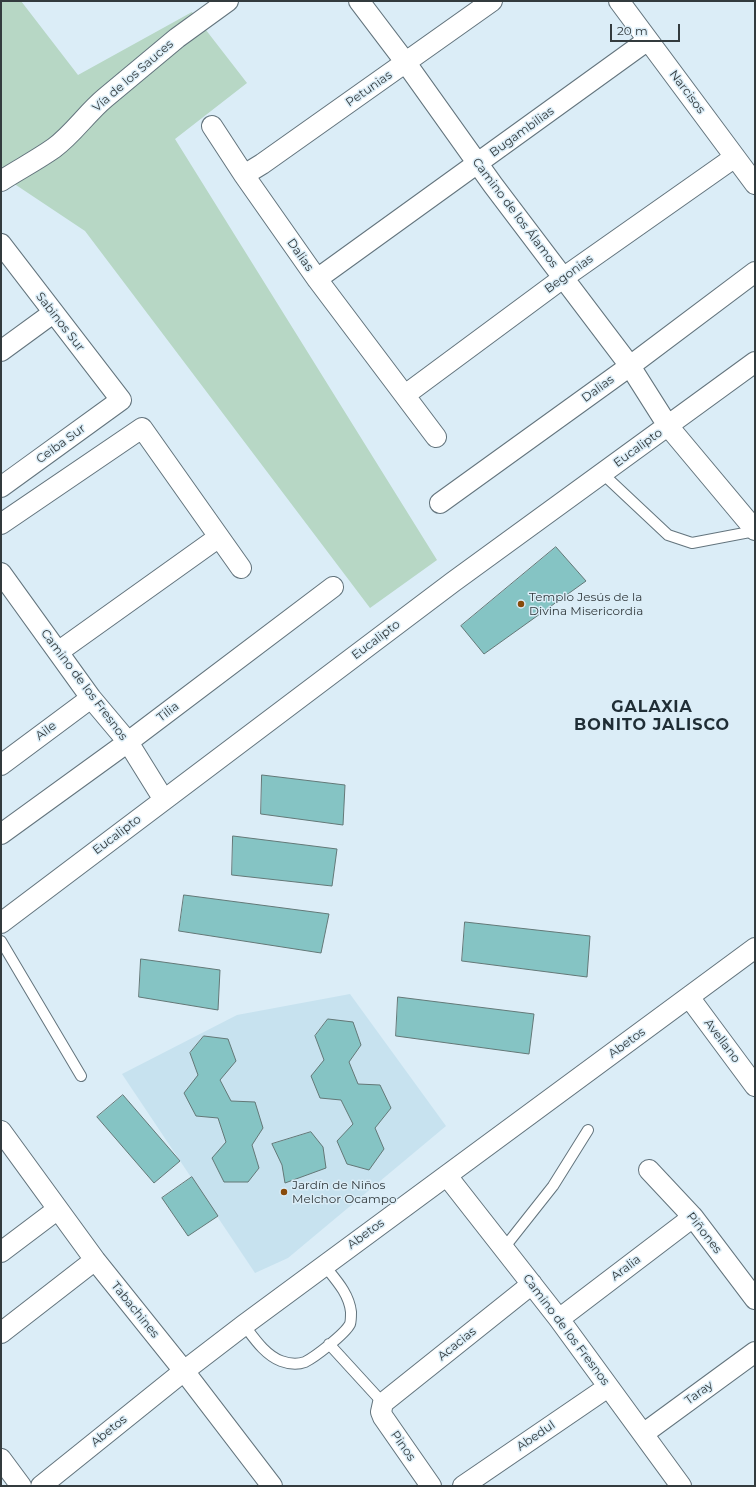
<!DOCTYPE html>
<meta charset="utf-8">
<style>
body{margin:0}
#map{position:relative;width:756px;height:1487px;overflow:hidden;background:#dbedf7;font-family:Montserrat,sans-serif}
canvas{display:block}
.frame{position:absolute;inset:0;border:2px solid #333b3e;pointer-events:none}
.scale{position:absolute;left:610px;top:24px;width:70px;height:18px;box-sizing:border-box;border:2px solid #333b3e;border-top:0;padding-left:5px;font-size:12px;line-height:14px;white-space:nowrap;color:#333b3e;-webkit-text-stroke:3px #dbedf7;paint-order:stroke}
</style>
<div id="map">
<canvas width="756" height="1487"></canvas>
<div class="frame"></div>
<div class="scale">20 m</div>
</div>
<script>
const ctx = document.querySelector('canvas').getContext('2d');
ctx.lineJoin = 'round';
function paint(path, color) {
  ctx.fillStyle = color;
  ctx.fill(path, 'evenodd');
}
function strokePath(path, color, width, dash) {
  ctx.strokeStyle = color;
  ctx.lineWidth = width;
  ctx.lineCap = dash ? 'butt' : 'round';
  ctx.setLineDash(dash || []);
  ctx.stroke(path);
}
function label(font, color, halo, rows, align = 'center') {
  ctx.font = font + ' Montserrat,sans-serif';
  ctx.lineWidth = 3;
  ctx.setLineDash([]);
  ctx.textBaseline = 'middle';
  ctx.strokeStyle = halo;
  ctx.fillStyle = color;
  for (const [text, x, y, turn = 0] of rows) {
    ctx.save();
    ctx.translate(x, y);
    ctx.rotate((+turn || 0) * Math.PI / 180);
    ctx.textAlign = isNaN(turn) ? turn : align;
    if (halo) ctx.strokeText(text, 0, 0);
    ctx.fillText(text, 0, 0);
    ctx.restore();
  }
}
paint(new Path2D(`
 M350,994L446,1126L288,1258L255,1273L122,1074L237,1015Z`), '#c7e2ef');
paint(new Path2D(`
 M1,1H21L78,75L192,12L247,83L175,139L437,560L370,608L85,231L13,183L1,165Z`), '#b7d7c5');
const building = new Path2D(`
 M556,547L586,581L484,654L461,626Z
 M262,775L345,785L343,825L261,814Z
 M233,836L337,849L332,886L232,875Z
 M184,895L329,914L321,953L179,931Z
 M465,922L590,936L587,977L462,961Z
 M141,959L220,970L218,1010L139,997Z
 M398,997L534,1014L529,1054L396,1036Z
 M328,1019L353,1022L361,1045L349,1062L358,1084L380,1085L391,1108L375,1128L384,1149L369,1170L347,1164L337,1141L353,1124L341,1100L320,1098L311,1076L324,1060L315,1036Z
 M204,1036L228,1039L236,1061L220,1080L231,1101L255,1102L263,1128L252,1145L259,1168L248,1182H224L212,1158L226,1142L218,1118L196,1116L184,1093L198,1075L190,1053Z
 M123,1095L180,1161L154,1183L97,1117Z
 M311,1132L323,1147L326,1168L285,1183L282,1165L272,1144Z
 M192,1177L218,1216L188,1236L162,1198Z`);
paint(building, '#85c4c4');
strokePath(building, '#637877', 1);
const lane = new Path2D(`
 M603,474L668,535L692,543L755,531
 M1,941L81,1076
 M504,1248L553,1186L588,1130
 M244,1325C254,1338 265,1355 281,1361C289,1364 297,1365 305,1362C315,1357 345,1334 350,1324C351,1321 351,1316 351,1312C349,1293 335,1279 324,1265
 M329,1344L383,1403`);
const street = new Path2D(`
 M359,1L406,63L493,185L630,366L668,426L755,530
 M619,1L755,184
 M212,126L244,175L317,279L436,437
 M244,175L262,164L492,1
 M1,181C18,170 37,160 54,148C73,134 87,113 105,98L177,38L228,1
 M1,244L121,400L1,487
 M317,279L648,40
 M1,351L53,313
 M405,395L563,278L735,157
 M440,503L630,366L755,272
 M1,524L142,428L241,568
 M1,573L91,698L128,742L164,800
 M58,652L219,537
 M1,765L91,698
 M1,834L128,742L333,587
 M1,923L453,582L755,362
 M689,997L755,1086
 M1,1131L95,1260L184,1371L272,1486
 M649,1170L693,1217L755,1299
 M447,1176L559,1319L681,1486
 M1,1252L58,1209
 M559,1319L693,1217
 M1,1333L95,1260
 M643,1434L755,1352
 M1,1459L21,1486
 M41,1486L184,1371L244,1325L755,948
 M431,1486L383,1417L381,1412L383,1403L532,1284
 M463,1486L608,1387`);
strokePath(lane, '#63747d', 12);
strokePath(street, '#63747d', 22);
strokePath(lane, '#fff', 10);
strokePath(street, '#fff', 20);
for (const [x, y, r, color] of [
 [521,604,4,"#884b0b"],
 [284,1192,4,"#884b0b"]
]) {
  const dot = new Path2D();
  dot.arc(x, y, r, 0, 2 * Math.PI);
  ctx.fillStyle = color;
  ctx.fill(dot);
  strokePath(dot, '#dbedf7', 1.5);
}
label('12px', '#333b3e', '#dbedf7', [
 ["Vía de los Sauces",133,76,-41],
 ["Petunias",369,89,-35],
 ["Narcisos",687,92,53],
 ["Bugambilias",522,132,-36],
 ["Camino de los Álamos",515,213,53],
 ["Dalias",300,255,55],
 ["Begonias",569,274,-36],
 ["Sabinos Sur",60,322,52],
 ["Dalias",598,389,-36],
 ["Ceiba Sur",61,444,-36],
 ["Eucalipto",638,448,-36],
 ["Eucalipto",376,640,-37],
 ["Camino de los Fresnos",84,685,53],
 ["Tilia",168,712,-37],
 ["Aile",46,731,-37],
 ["Eucalipto",117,835,-37],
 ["Avellano",722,1041,53],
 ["Abetos",627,1043,-36],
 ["Piñones",704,1233,52],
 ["Abetos",366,1234,-36],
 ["Aralia",626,1268,-37],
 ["Tabachines",135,1310,51],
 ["Camino de los Fresnos",566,1330,53],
 ["Acacias",457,1344,-39],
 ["Taray",699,1393,-36],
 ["Abetos",109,1431,-39],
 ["Abedul",536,1436,-34],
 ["Pinos",403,1446,55]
]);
label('12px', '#333b3e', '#dbedf7', [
 ["Templo Jesús de la",529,597],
 ["Divina Misericordia",529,611],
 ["Jardín de Niños",292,1185],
 ["Melchor Ocampo",292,1199]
], 'left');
ctx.letterSpacing = '1px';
label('bold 16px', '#1f2d35', '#dbedf7', [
 ["GALAXIA",652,707],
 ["BONITO JALISCO",652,725]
]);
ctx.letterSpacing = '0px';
</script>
